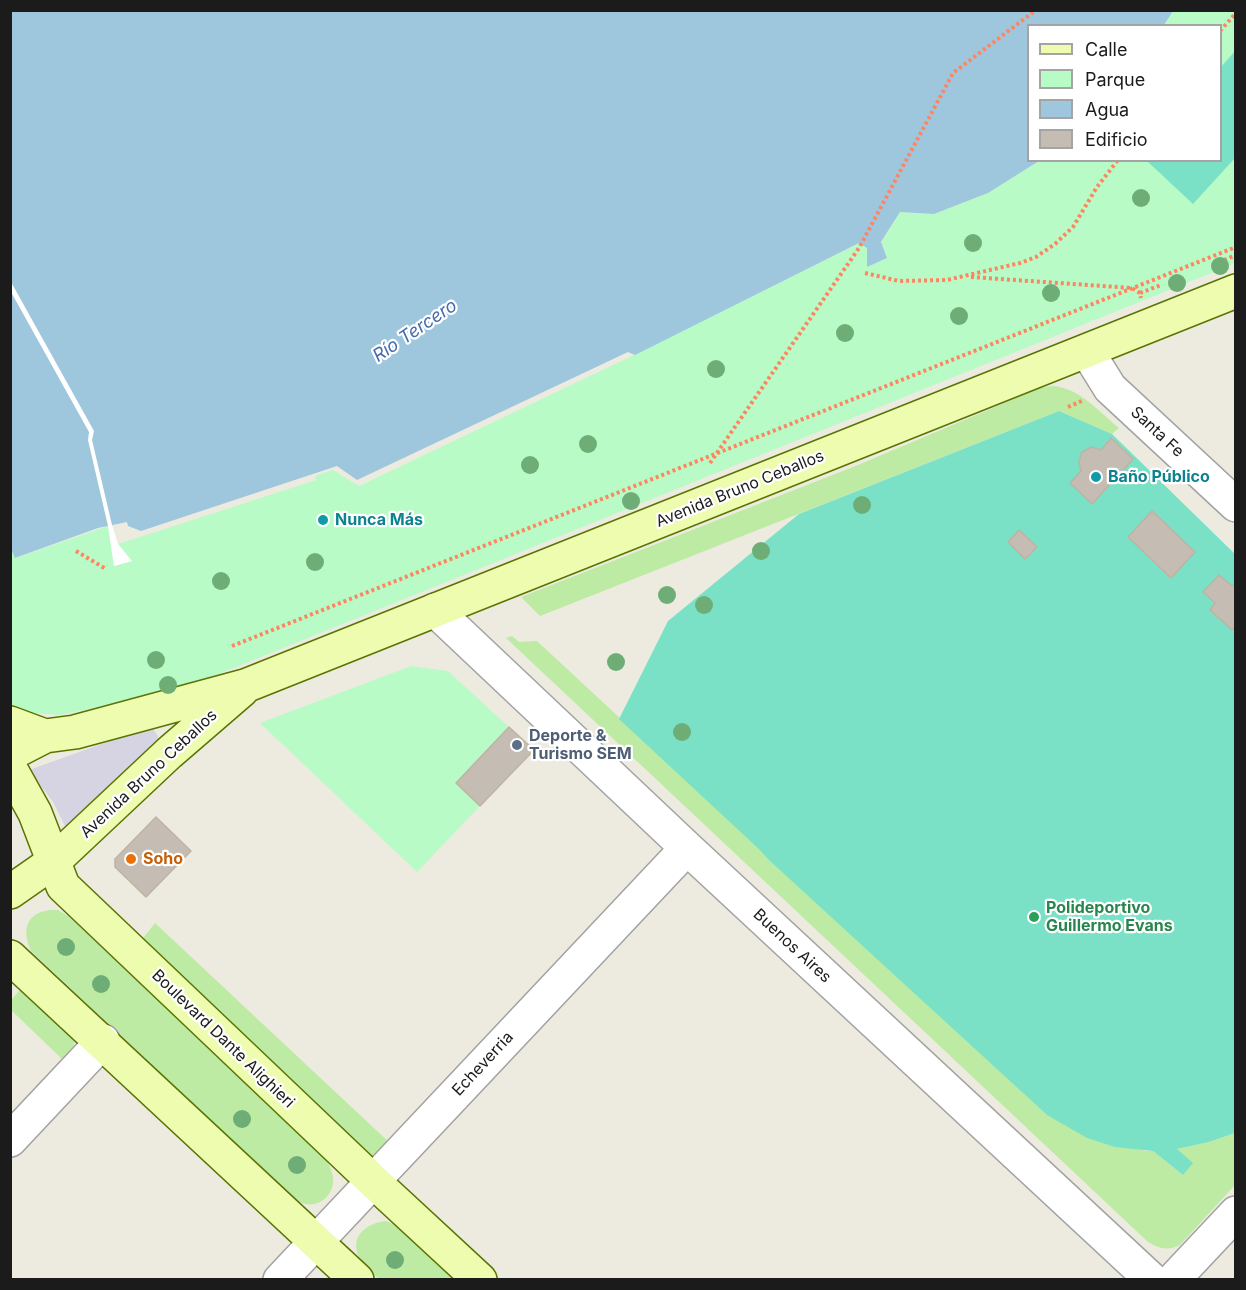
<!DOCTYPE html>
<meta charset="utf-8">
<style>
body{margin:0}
#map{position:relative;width:1246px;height:1290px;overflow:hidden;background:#edebe0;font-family:Inter,sans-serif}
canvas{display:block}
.frame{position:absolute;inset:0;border:12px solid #1b1b1b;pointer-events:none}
.legend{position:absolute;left:1027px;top:24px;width:195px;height:138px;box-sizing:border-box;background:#fff;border:2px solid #a4a4a4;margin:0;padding:8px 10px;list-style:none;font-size:18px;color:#1b1b1b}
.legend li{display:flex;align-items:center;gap:12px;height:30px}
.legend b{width:30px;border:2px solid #a4a4a4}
</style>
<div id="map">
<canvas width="1246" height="1290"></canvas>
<div class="frame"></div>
<ul class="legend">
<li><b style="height:8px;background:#eefcb0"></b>Calle</li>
<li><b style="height:16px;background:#b9fbc7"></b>Parque</li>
<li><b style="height:16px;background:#9ec7dd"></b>Agua</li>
<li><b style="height:16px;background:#c5bdb3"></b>Edificio</li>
</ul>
</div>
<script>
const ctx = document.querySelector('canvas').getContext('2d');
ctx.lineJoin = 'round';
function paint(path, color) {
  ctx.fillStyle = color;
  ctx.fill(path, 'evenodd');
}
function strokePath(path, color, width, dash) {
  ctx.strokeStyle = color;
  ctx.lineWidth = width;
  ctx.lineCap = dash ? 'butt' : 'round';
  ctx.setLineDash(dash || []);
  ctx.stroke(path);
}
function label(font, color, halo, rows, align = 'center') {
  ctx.font = font + ' Inter,sans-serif';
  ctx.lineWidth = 4.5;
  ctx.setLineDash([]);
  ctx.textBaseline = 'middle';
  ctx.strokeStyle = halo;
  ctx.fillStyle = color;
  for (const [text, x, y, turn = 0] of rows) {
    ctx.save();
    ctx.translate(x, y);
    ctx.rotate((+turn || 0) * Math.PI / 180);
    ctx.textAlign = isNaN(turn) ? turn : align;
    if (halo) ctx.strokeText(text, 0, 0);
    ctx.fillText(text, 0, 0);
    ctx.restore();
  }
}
paint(new Path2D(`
 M1053,386C1080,388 1098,411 1119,428L1112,434L1059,411L540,616L521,597L858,465L1040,388Z
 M512,636L519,642L537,641L1047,1115L1145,1151H1153L1183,1175L1177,1149L1209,1142L1235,1133V1185L1180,1245C1168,1251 1159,1249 1148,1242L506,638Z
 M49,910H58L68,916L324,1155C327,1162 332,1169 333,1177C335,1195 319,1209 302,1203C298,1201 294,1197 290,1195L31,951C22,931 25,914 49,910Z
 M155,923L392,1145L379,1156L371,1157L139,943Z
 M21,989L75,1039L74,1045L62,1059L11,1010V1000Z
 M386,1221L399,1227L455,1279H379C372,1273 364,1266 359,1257C349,1236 367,1223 386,1221Z`), '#bdeba3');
paint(new Path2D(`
 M1173,11H1235L1236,263L209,678L90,709L59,715L32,713L11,705V551H12L16,558L108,526L114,566L131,561L118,544L316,480L315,476L333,470L359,486L634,355L859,243L887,257L881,243L900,212L934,214L988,193L1039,161L1220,160V26L1164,25Z
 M411,666L448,671L509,727L456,783L480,806L417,872L260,723Z`), '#b9fbc7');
paint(new Path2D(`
 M1235,51V158L1193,204L1147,161L1220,160L1221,67Z
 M1059,411L1112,434L1235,554V1133L1209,1142L1177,1149L1193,1163L1183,1175L1153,1151L1115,1147L1087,1138L1047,1115L769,860L760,850L619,719L668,621L799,514Z`), '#7ae1c6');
paint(new Path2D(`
 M146,728L153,729L156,733L158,736L156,743L65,826L53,802L29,770Z`), '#d6d4e3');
paint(new Path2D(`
 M11,11H1173L1164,25L1028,26V160L1039,161L988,193L934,214L900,212L881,242L887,258L867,267V248L859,243L635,355L628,352L357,480L337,466L141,531L128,526L127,522L98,528L15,558L12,551H11Z`), '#9ec7dd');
paint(new Path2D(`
 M11,282L94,431L92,440L112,525L118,544L132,561L114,566L108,526L88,440L89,432L11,292Z`), '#fff');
const building = new Path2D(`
 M1111,438L1133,459L1092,504L1070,483L1081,471L1079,462L1082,452L1092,447L1101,450Z
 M1152,511L1195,552L1171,578L1128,537Z
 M1019,530L1037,547L1025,559L1008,542Z
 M1219,575L1232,586L1236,583V626L1232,630L1210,610L1215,603L1203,592Z
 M509,727L534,750L480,806L456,783Z
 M156,817L191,851L146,897L115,867V859Z`);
paint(building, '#c5bdb3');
strokePath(building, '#bfb3a2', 1.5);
const street = new Path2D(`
 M1087,351L1110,388L1236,505
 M435,610L687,848L1152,1280
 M10,1140L103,1041
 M280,1280L687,848
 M1173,1280L1236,1213`);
const secondary = new Path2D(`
 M10,723L45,736
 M10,754L45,736L75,732L245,686L1236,291
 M10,768L35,813L63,886L373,1181L480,1280
 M10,892L53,862L169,753L242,690
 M10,957L357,1280`);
strokePath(street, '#a2a2a2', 36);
strokePath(secondary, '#597401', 36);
strokePath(new Path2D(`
 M1220,31L1236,13
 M1224,260L1236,255
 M865,273L899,281L947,280L1020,263L1036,257L1055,244L1073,227L1097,187L1118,160
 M971,277L1132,288L1140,293L1141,298
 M1140,293L1161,285
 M1068,407L1084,400
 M710,463L859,248L953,73L1036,10
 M76,551L106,569
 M232,646L1236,247`), '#ff8460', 4, [3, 3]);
strokePath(street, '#fff', 33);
strokePath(secondary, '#eefcb0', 33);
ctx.fillStyle = '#6eae76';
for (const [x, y] of [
 [1141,198],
 [973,243],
 [1220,266],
 [1177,283],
 [1051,293],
 [959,316],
 [845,333],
 [716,369],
 [588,444],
 [530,465],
 [631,501],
 [862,505],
 [761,551],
 [315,562],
 [221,581],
 [667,595],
 [704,605],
 [156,660],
 [616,662],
 [168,685],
 [682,732],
 [66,947],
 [101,984],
 [242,1119],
 [297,1165],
 [395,1260]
]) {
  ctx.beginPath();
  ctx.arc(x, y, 9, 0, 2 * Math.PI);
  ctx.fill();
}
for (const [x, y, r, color] of [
 [1096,477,6,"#0f9aa8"],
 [323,520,6,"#0f9aa8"],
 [517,745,6,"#5c6f8a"],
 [131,859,6,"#e8710a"],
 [1034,917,6,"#2e9e5b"]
]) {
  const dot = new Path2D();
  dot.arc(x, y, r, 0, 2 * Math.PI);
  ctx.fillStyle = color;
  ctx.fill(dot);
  strokePath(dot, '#fff', 2);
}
label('16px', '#1b1b1b', '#fff', [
 ["Santa Fe",1157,432,43],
 ["Avenida Bruno Ceballos",740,489,-22],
 ["Avenida Bruno Ceballos",149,774,-43],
 ["Buenos Aires",792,946,43],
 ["Boulevard Dante Alighieri",223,1039,44],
 ["Echeverria",483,1064,-47]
]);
label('bold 16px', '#0d838f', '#fff', [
 ["Baño Público",1108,477],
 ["Nunca Más",335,520]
], 'left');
label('bold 16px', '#4e5e75', '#fff', [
 ["Deporte &",529,736],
 ["Turismo SEM",529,754]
], 'left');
label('bold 16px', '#c56008', '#fff', [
 ["Soho",143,859]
], 'left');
label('bold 16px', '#27864d', '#fff', [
 ["Polideportivo",1046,908],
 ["Guillermo Evans",1046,926]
], 'left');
label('italic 18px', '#456cad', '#fff', [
 ["Río Tercero",415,331,-34]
]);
</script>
